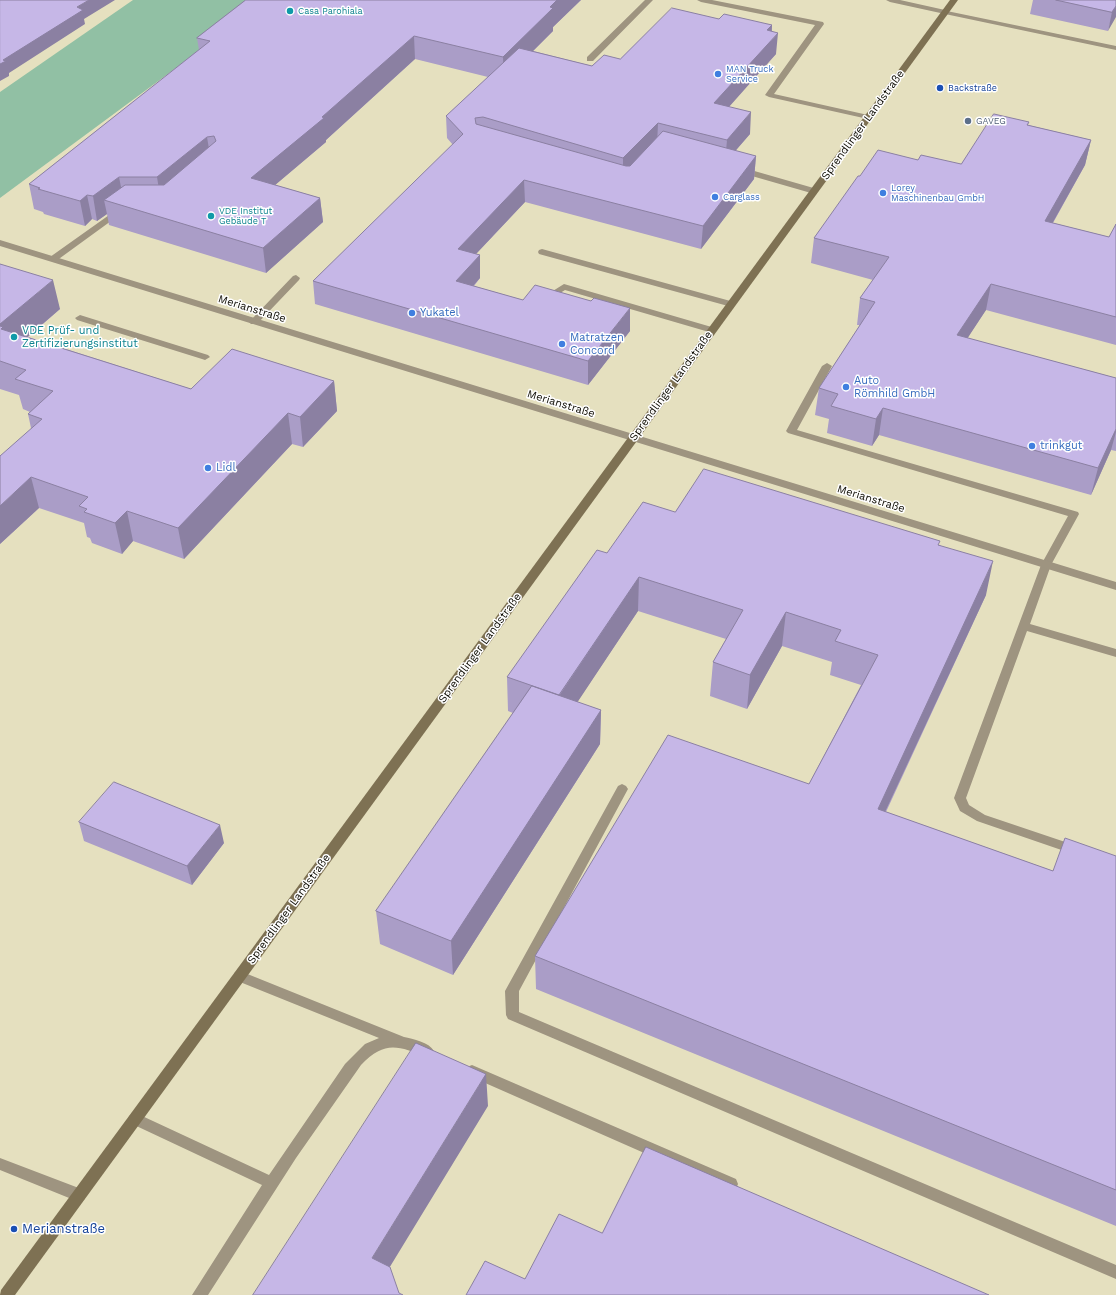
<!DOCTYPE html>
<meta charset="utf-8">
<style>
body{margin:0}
canvas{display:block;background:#e5e0bf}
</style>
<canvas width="1116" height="1295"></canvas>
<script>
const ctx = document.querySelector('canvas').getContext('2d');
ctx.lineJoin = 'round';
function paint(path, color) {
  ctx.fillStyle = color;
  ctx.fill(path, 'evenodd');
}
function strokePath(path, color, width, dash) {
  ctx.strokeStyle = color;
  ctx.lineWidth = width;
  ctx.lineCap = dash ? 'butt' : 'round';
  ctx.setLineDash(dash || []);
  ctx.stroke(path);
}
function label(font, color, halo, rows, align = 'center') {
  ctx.font = font + ' "Work Sans",sans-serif';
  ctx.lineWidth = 3;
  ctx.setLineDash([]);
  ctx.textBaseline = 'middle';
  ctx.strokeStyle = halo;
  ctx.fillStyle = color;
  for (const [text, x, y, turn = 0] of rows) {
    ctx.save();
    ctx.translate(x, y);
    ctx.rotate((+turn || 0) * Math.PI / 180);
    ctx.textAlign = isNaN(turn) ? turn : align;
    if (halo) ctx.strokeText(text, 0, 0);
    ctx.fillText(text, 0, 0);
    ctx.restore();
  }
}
paint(new Path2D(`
 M133,0H268L0,198V92Z`), '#91c0a4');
paint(new Path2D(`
 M645,0H653L593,61H587V57Z
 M697,0H712L823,22L824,24L774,94L868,115L872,117L868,119L769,97L765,95L815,25L701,2Z
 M942,10L1116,46V50L945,14H942Z
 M738,168H744L817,189L818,191L814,193H811L738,172Z
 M119,208L123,211L122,213L56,261H50L49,259L50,257Z
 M542,249L734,302L735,304L731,307L728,306L539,254L538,252L539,250Z
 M296,275L300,278L299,280L257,324H251L249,322L251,320L293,276Z
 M564,284L715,328L717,330L715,332H709L565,290L547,301L544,302L540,299Z
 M80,315L208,355L210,357L205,360L202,359L77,320L75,318Z
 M827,363L832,366L797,430L1078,512L1079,514L1051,565L1030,624L1116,649V657L1027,631L966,798L969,805L985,815L1080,847L1082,850L1080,853L1076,855L977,821L960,811L954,798L1041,565L1068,516L788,433L786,431L822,366Z
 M622,784L626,786L628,789L519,991V1012L1116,1265V1279L508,1019L506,1015L505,991L618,786Z
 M240,971L404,1037C413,1039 429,1042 434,1051L432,1055L427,1057C398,1046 385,1040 361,1065L296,1158L208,1295H192L262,1185L130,1123L128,1119L130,1115L135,1113L140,1115L269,1175L345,1064L365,1044L379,1038L235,980L234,976L235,972Z
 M472,1065L736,1179L738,1184L736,1189L731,1190L726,1189L467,1075L465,1071L467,1067Z
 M0,1158L84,1190L86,1195L84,1200L79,1202L0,1170Z`), '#9e9480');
paint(new Path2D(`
 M886,0H900L945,10L949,12L945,14L890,2Z
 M0,240L1116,582V590L0,246Z`), '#9e9480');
paint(new Path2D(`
 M950,0H958L15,1295H0L1,1290Z`), '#7e7153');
paint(new Path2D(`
 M246,0H581L553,27V31L533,51L592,66L620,59L719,19L772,25V31L776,54L729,106L750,134L735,151L756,156L754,179L701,249L525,202L476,254L480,255V278L474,286L630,331L588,385L315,304L313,281L453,145L447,138L446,116L488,77L415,59L326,140V142L275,185L320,198L323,222L266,273L109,225L107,214L97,221L92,219L85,226L44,214L43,212L34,209L29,184L199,50L197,38Z
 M1033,0H1116L1108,31L1030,14Z
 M1029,122L1028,125L1091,140L1085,165L1053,223L1109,237L1116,224V345L986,310L967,338L1116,378V451L1111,450L1091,495L879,435L872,446L827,433L829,419L815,415L819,388L860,325H857L860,298L873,280L811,263L814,238L860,176L918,160L961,164Z
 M0,264L60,309L28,337L191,389L334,381L337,411L303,447L292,444L184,559L133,541L122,554L92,543L90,538L87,537L84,523L39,508L0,544L31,428L28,414L30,412L23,409L19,395L0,389Z
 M675,512L940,545L986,595L886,812L1053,871L1116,856V1226L536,989L535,956L809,784L861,685L830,675L832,662L782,646L747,709L710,696L713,662L726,639L638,611L577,702L601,710L600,744L453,975L380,944L376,911L513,713L508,711L507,677L607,553Z
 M79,822L224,843L192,885L84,841Z`), '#aa9dc7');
paint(new Path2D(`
 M89,0H115L84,19L85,24L9,73V76L0,81V64L3,60L77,7Z
 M557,0H581L553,27V31L504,80L503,57L550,7Z
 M1116,6V17L1108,31L1112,12Z
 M772,25L771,41L778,33L776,54L713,125L714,103L767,30Z
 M414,36L415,59L326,140V142L255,202L251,178L322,117Z
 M751,112L750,134L725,163L727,140Z
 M658,123L657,146L623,180V158Z
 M207,137L211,161L161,202L157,177Z
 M1091,140L1085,165L1039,247L1045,221Z
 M756,156L754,179L701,249L703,226Z
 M119,177L124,202L104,200L107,214L97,221L93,196Z
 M524,180L525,202L459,272L458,249Z
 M87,195L92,219L85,226L80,201Z
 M320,198L323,222L266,273L263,248Z
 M480,255V278L457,304L456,281Z
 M53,280L60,309L10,352L0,332V324Z
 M991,284L986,310L952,362L957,335Z
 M630,308V331L588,385V361Z
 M334,381L337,411L303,447L300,417Z
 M883,408L879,435L872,446L876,419Z
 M288,413L292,444L184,559L178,528Z
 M1116,429V432L1111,450L1091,495L1098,468Z
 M31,477L39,508L0,544V506Z
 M127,511L133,541L122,554L115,523Z
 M993,561L986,595L871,842L878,809Z
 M639,577L638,611L559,730V696Z
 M786,612L782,646L747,709L750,675Z
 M601,710L600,744L453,975L451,941Z
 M220,825L224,843L192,885L187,866Z
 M486,1074L488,1106L377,1288L372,1258Z`), '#8b80a2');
const building = new Path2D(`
 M0,0H89L77,7L83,10L3,60L6,61L0,64Z
 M246,0H557L550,7L553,8L503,57L414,36L322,117L324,118L251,178L320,198L263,248L104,200L125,185H164L216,141L214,136L207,137L157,177H119L93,196L87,195L80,201L38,189L40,188L29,184L210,41L197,38Z
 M1056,0H1116V6L1112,12Z
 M672,8L719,19L724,14L772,25L767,30L778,33L714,103L751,112L727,140L658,123L623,158L483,117L475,118L476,124L626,166H630L663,131L756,156L703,226L524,180L458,249L480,255L456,281L523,300L535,285L591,301L594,298L630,308L588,361L313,281L463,134L446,116L519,48L592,66L604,55L620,59Z
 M994,114L1029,122L1027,125L1091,140L1045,221L1109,237L1116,224V317L991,284L957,335L1116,378V429L1098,468L883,408L876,419L831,406L838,394L819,388L875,302L860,298L889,257L814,238L858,176H860L878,150L918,160L921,155L961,164Z
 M0,264L53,280L0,324Z
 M0,326L3,327L1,329L191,389L232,349L334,381L300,417L288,413L178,528L127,511L115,523L84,512L87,509L79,506L88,497L31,477L0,506V456L42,419L28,414L53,391L15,379L26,370L0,361Z
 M704,469L940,541L938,545L993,561L878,809L1053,871L1065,838L1116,856V1190L535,956L668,735L809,784L878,655L835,641L841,630L786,612L750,675L713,662L743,610L639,577L559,695L507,677L597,550L607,553L643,502L675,512Z
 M532,686L601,710L451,941L376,911Z
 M114,782L220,825L187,866L79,822Z
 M416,1043L486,1074L372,1258L390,1267L399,1293L403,1295H253Z
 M646,1147L989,1295H466L485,1261L525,1279L559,1214L602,1233Z`);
paint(building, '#c6b7e7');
strokePath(building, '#8b80a2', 1);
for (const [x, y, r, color] of [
 [290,11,4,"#0f9aa8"],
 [718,74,4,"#3f7fe0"],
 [940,88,4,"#1a4fb4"],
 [968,121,4,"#5c6f8a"],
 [883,193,4,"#3f7fe0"],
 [715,197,4,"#3f7fe0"],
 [211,216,4,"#0f9aa8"],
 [412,313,4,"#3f7fe0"],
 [14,337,4,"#0f9aa8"],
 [562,344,4,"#3f7fe0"],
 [846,387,4,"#3f7fe0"],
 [1032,446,4,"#3f7fe0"],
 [208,468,4,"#3f7fe0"],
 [14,1229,4,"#1a4fb4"]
]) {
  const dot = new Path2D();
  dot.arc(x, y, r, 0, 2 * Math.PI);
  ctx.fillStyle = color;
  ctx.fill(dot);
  strokePath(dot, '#fff', 1.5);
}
label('9px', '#0d838f', '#fff', [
 ["Casa Parohiala",298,11],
 ["VDE Institut",219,211],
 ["Gebäude T",219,221]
], 'left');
label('9px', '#366cbe', '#fff', [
 ["MAN Truck",726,69],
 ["Service",726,79],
 ["Lorey",891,188],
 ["Maschinenbau GmbH",891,198],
 ["Carglass",723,197]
], 'left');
label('9px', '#164399', '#fff', [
 ["Backstraße",948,88]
], 'left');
label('9px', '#4e5e75', '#fff', [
 ["GAVEG",976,121]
], 'left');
label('11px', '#0f0d04', '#fff', [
 ["Sprendlinger Landstraße",863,125,-54],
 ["Merianstraße",252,309,17],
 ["Sprendlinger Landstraße",671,386,-54],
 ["Merianstraße",561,404,17],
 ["Merianstraße",871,499,17],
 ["Sprendlinger Landstraße",480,648,-54],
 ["Sprendlinger Landstraße",289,909,-54]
]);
label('11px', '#366cbe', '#fff', [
 ["Yukatel",420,313],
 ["Matratzen",570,338],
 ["Concord",570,351],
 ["Auto",854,381],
 ["Römhild GmbH",854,394],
 ["trinkgut",1040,446],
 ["Lidl",216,468]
], 'left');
label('11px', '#0d838f', '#fff', [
 ["VDE Prüf- und",22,331],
 ["Zertifizierungsinstitut",22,344]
], 'left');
label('13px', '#164399', '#fff', [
 ["Merianstraße",22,1229]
], 'left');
</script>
